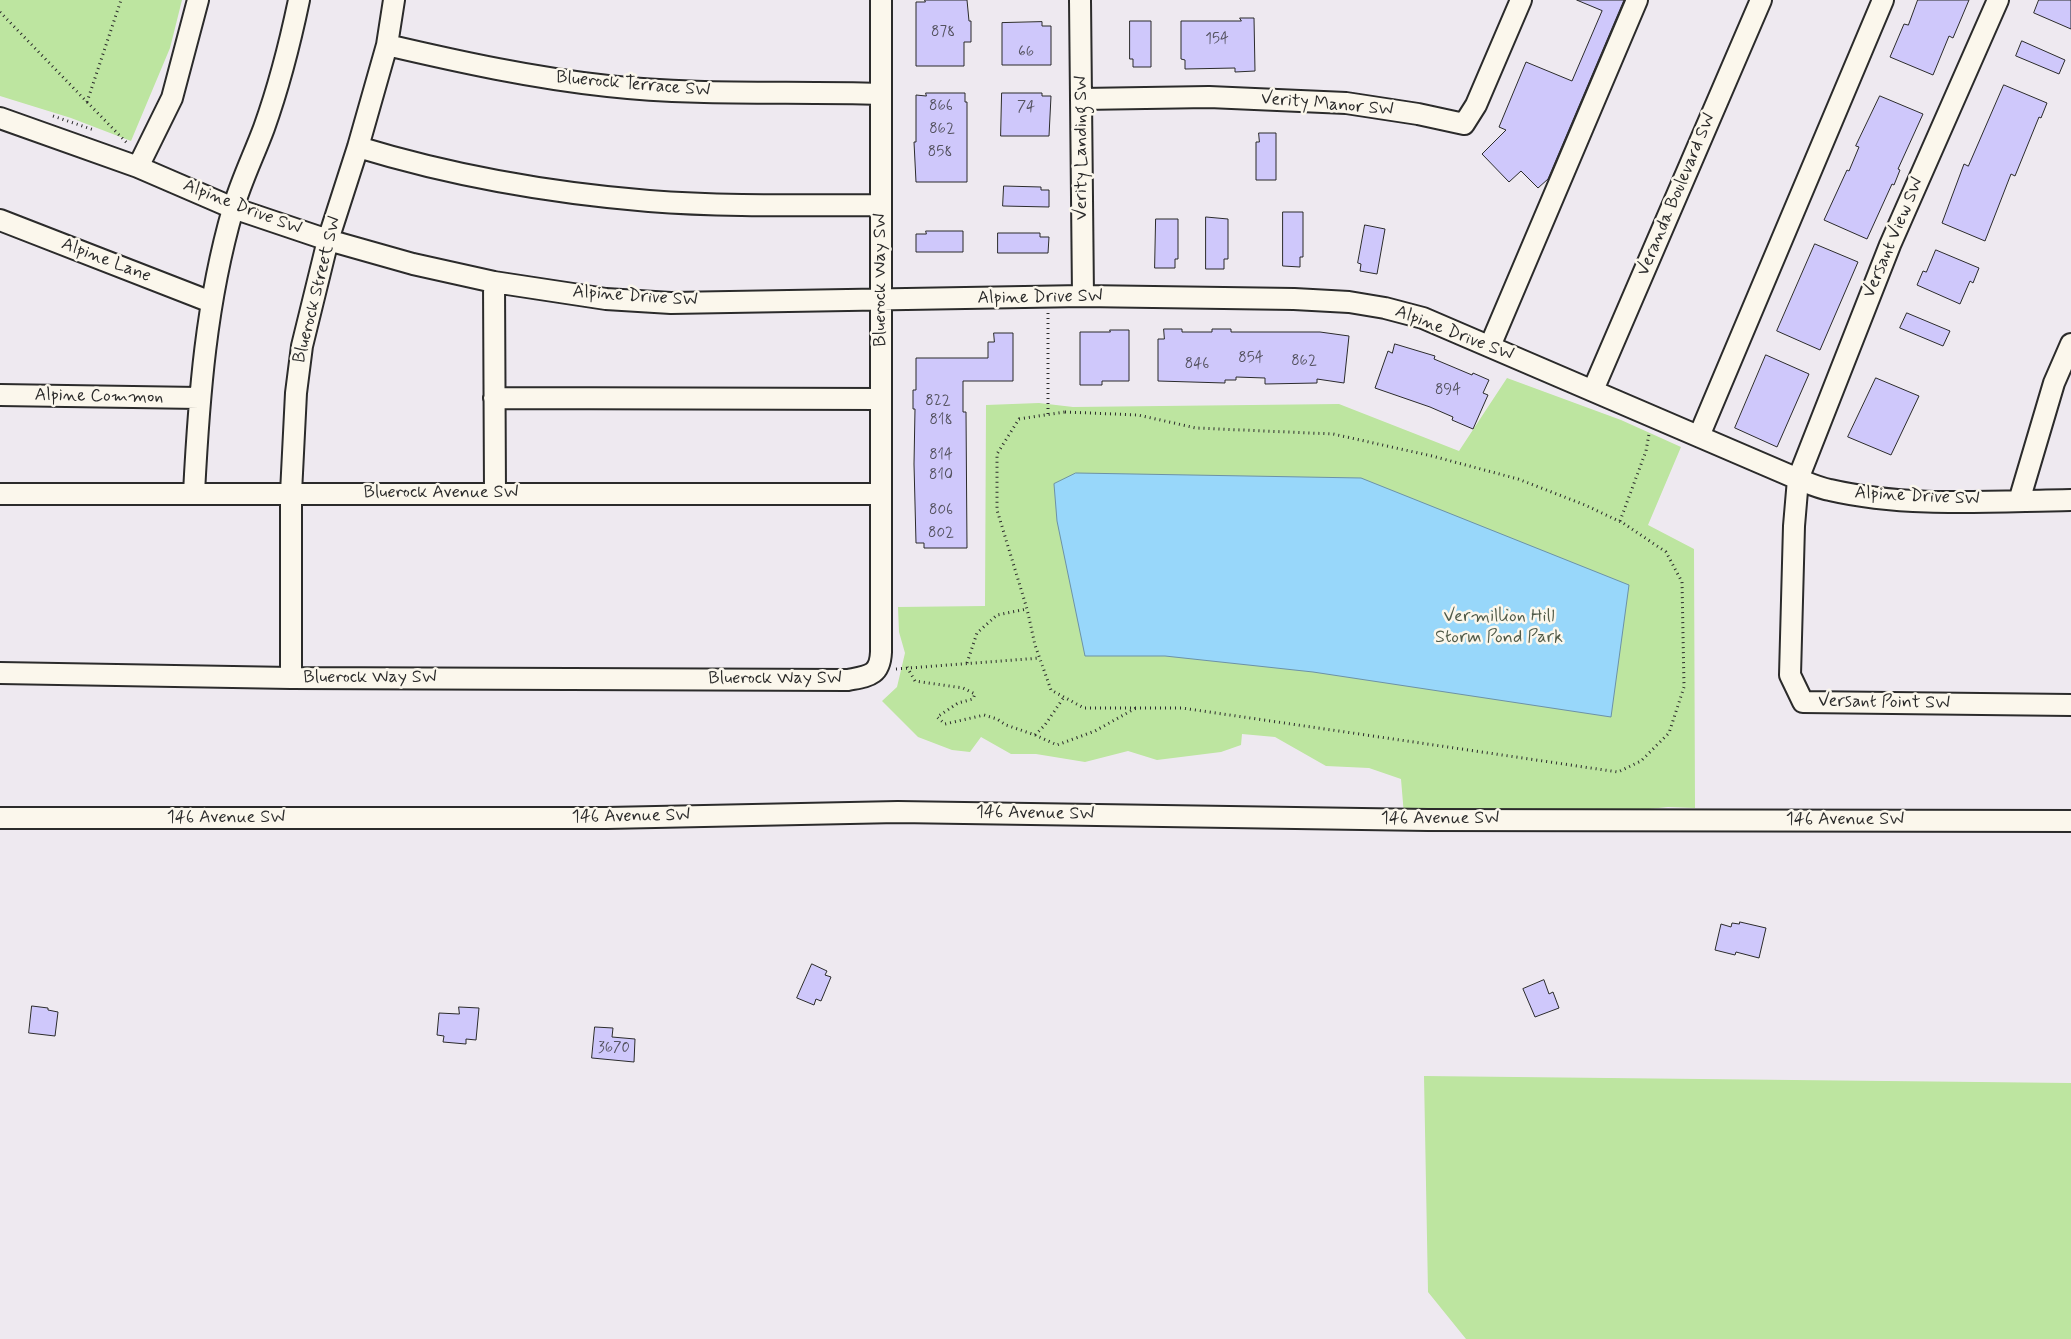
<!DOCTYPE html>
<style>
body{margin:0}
canvas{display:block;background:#eee9f0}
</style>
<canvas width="2071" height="1339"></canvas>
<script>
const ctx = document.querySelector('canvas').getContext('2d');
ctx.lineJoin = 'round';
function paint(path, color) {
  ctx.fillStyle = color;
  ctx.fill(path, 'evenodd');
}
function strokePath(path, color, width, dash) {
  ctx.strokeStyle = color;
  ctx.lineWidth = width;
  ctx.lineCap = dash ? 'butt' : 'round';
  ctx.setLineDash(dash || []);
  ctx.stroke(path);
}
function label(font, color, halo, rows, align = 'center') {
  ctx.font = font + ' Mynerve,sans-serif';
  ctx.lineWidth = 5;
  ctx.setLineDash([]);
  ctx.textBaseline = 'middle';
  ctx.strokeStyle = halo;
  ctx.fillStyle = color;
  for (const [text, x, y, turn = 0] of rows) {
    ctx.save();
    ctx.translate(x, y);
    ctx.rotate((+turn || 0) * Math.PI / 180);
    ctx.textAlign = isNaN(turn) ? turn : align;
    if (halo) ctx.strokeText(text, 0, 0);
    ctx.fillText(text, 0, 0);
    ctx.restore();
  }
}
paint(new Path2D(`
 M0,0H182L170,48L131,141L71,118L0,96Z
 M1507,378L1621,420L1681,447L1648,525L1694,549L1695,808L1668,807L1610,813L1404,815L1401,779L1369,768L1326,766L1275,737L1242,734L1241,745L1221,752L1157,760L1128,751L1085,762L1036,754H1011L981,737L970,752L952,750L918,737L882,701L897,687L905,653L899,632L898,607L985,606L986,405L1039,403L1073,407L1339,404L1459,451Z
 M1424,1076L2071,1083V1339H1466L1428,1292Z`), '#bde5a0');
const water = new Path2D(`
 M1076,473L1361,478L1629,585L1611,717L1313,672L1165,656H1085L1057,521L1054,484Z`);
paint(water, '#98d7fa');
strokePath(water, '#6c92a7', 1);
const building = new Path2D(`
 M925,0H967L969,21H971V42H964V66H916V2H925Z
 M1577,0H1624L1548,179L1538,188L1521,171L1509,182L1482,154L1506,130L1499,127L1526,62L1572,81L1602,11Z
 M1918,0H1969L1953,38L1949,36L1933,75L1890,57L1904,24L1908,25Z
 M2039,0H2071V29L2034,13Z
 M1240,18H1254L1255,71L1235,72V68L1185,69V60L1181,59V21H1241Z
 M1130,21H1151V67H1133V59H1130Z
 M1042,22V26H1051V65H1002V23Z
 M2022,41L2065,60L2059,74L2016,56Z
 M2004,85L2047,103L2041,118L2039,117L2015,176L2011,174L1985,241L1942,223L1964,164L1968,166Z
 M926,93H965V102H967V182H916L914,142H916V95L926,96Z
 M1002,93H1042V96H1051L1049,136H1001Z
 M1880,96L1923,114L1898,169L1900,170L1894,185L1892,184L1867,239L1824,220L1847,170L1849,171L1859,147L1856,146Z
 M1259,133H1276V180H1256V142H1259Z
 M1004,186L1041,187V190H1049V207L1003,206Z
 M1283,212H1303V257H1300V267L1283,266Z
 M1206,217L1228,219V259H1224V269H1206Z
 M1156,219H1178V259H1175V268H1155Z
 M1365,225L1385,229L1377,274L1360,271L1361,264L1358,263Z
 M926,231H963V252H916V234H926Z
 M998,233H1040V237H1049L1048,253H998Z
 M1815,244L1858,262L1820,350L1777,331Z
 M1936,250L1979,268L1973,283L1970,281L1960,304L1917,285L1923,271L1926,272Z
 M1907,313L1950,331L1943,346L1900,328Z
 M1164,329H1182V332H1212V329H1231V332H1320L1349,336L1344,383L1317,379V383L1265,384V378L1236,377V380H1225V383L1158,381V339H1164Z
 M1110,330H1129V381H1102V385H1080V332H1110Z
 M994,333H1013V381H963V412H966L967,548H924V543H916L914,464L915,409H913V390H916V358H988V342H994Z
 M1395,344L1435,356L1434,359L1472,375L1473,373L1489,380L1483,393L1488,395L1473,429L1452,420L1453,417L1430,407L1375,388L1388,351L1392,353Z
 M1766,355L1809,374L1777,447L1735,428Z
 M1876,378L1919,396L1891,455L1848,437Z
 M1740,922L1766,928L1759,958L1736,952L1735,955L1715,950L1721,924L1731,927L1732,923L1739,924Z
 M812,964L827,971L825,975L831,977L821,1001L816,999L814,1005L797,998Z
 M1544,980L1549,994L1553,992L1559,1008L1535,1017L1523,989Z
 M32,1006L48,1008V1010L58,1012L55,1036L29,1033Z
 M459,1007L479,1008L476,1040L466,1039V1044L443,1042L444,1036L437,1035L439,1013L459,1014Z
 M595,1027L613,1028L612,1037L635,1039L634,1062L592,1058Z`);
paint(building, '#cfc8fb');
strokePath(building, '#2b2b2b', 1);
const minor = new Path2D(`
 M1080,0L1083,296
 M1998,0L1890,245L1798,479L1794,526L1790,675L1803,702L2071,705
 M387,45C460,62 533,78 608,86C698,96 790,91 881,94
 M1082,99L1209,97L1346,103L1418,114L1464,124L1476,105L1521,0
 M0,118L138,167L233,208L328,240L413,264L494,282L540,289L606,299L671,303L1083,296L1294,299L1349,302L1385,308L1423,318L1798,479C1808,483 1819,488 1830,490C1908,508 1992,501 2071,500
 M358,147C453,176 551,193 649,201C726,207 804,205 881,205
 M138,167L172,98L198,0
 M0,220L211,302
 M494,282L495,493
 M1490,346L1637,0
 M1593,390L1761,0
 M0,395L199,398
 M494,398L881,399
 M1699,436L1883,0
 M194,493C199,396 206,302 233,209C241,181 254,155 264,128C279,86 290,43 299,0
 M0,494H881
 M2019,501L2054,383L2071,344
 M0,673L291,678L848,680C868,676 880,676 881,652V0
 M291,678V493L296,393L302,346L328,240L358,147L387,45L394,0
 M0,818H607L898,812L1428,820L2071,821`);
strokePath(minor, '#2b2b2b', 24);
strokePath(new Path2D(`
 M0,12L87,102L121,0
 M87,102L127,143
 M53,116L94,130
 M1065,412L1138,415L1196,428L1333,434L1432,456L1518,479L1585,505L1623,523L1666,552L1682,582L1684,687L1669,733L1641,761L1618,772L1182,708H1084L1051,690L1035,645L1027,609L997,510V454L1019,419Z
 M1048,414V313
 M1620,521L1646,451L1649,434
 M967,663L977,633L997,615L1027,609
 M907,667L915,681L963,688L975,694L973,699L958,703L937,717L945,724L984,715L997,719L1006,725L1035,735L1045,725L1064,697
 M896,669L1040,658
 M1035,735L1057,745L1095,731L1136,708`), '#2b2b2b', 3, [1, 4]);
strokePath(minor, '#fbf7ec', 20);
label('15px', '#54525f', null, [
 ["878",943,33],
 ["154",1217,40],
 ["66",1026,53],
 ["866",941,107],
 ["74",1026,108],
 ["862",942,130],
 ["858",940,153],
 ["854",1251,359],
 ["862",1304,362],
 ["846",1197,365],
 ["894",1448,391],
 ["822",938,402],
 ["818",941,421],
 ["814",941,456],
 ["810",941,476],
 ["806",941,511],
 ["802",941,534],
 ["3670",614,1049]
]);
label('18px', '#2b2b2b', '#fbf7ec', [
 ["Bluerock Terrace SW",633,85,5],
 ["Verity Manor SW",1327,105,5],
 ["Verity Landing SW",1082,148,-90],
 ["Veranda Boulevard SW",1677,195,-67],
 ["Alpine Drive SW",242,208,21],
 ["Versant View SW",1894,238,-67],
 ["Alpine Lane",106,261,21],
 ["Bluerock Way SW",881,280,-90],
 ["Bluerock Street SW",318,290,-76],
 ["Alpine Drive SW",635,297,4],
 ["Alpine Drive SW",1040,298,-1],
 ["Alpine Drive SW",1454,334,21],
 ["Alpine Common",99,397,1],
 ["Bluerock Avenue SW",441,493],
 ["Alpine Drive SW",1917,497,3],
 ["Bluerock Way SW",370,678],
 ["Bluerock Way SW",775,679],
 ["Versant Point SW",1884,703,1],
 ["146 Avenue SW",1035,814,1],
 ["146 Avenue SW",631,817,-1],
 ["146 Avenue SW",226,818],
 ["146 Avenue SW",1440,819],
 ["146 Avenue SW",1845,820]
]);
label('18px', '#505a48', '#fbf7ec', [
 ["Vermillion Hill",1499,617],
 ["Storm Pond Park",1499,638]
]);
</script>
